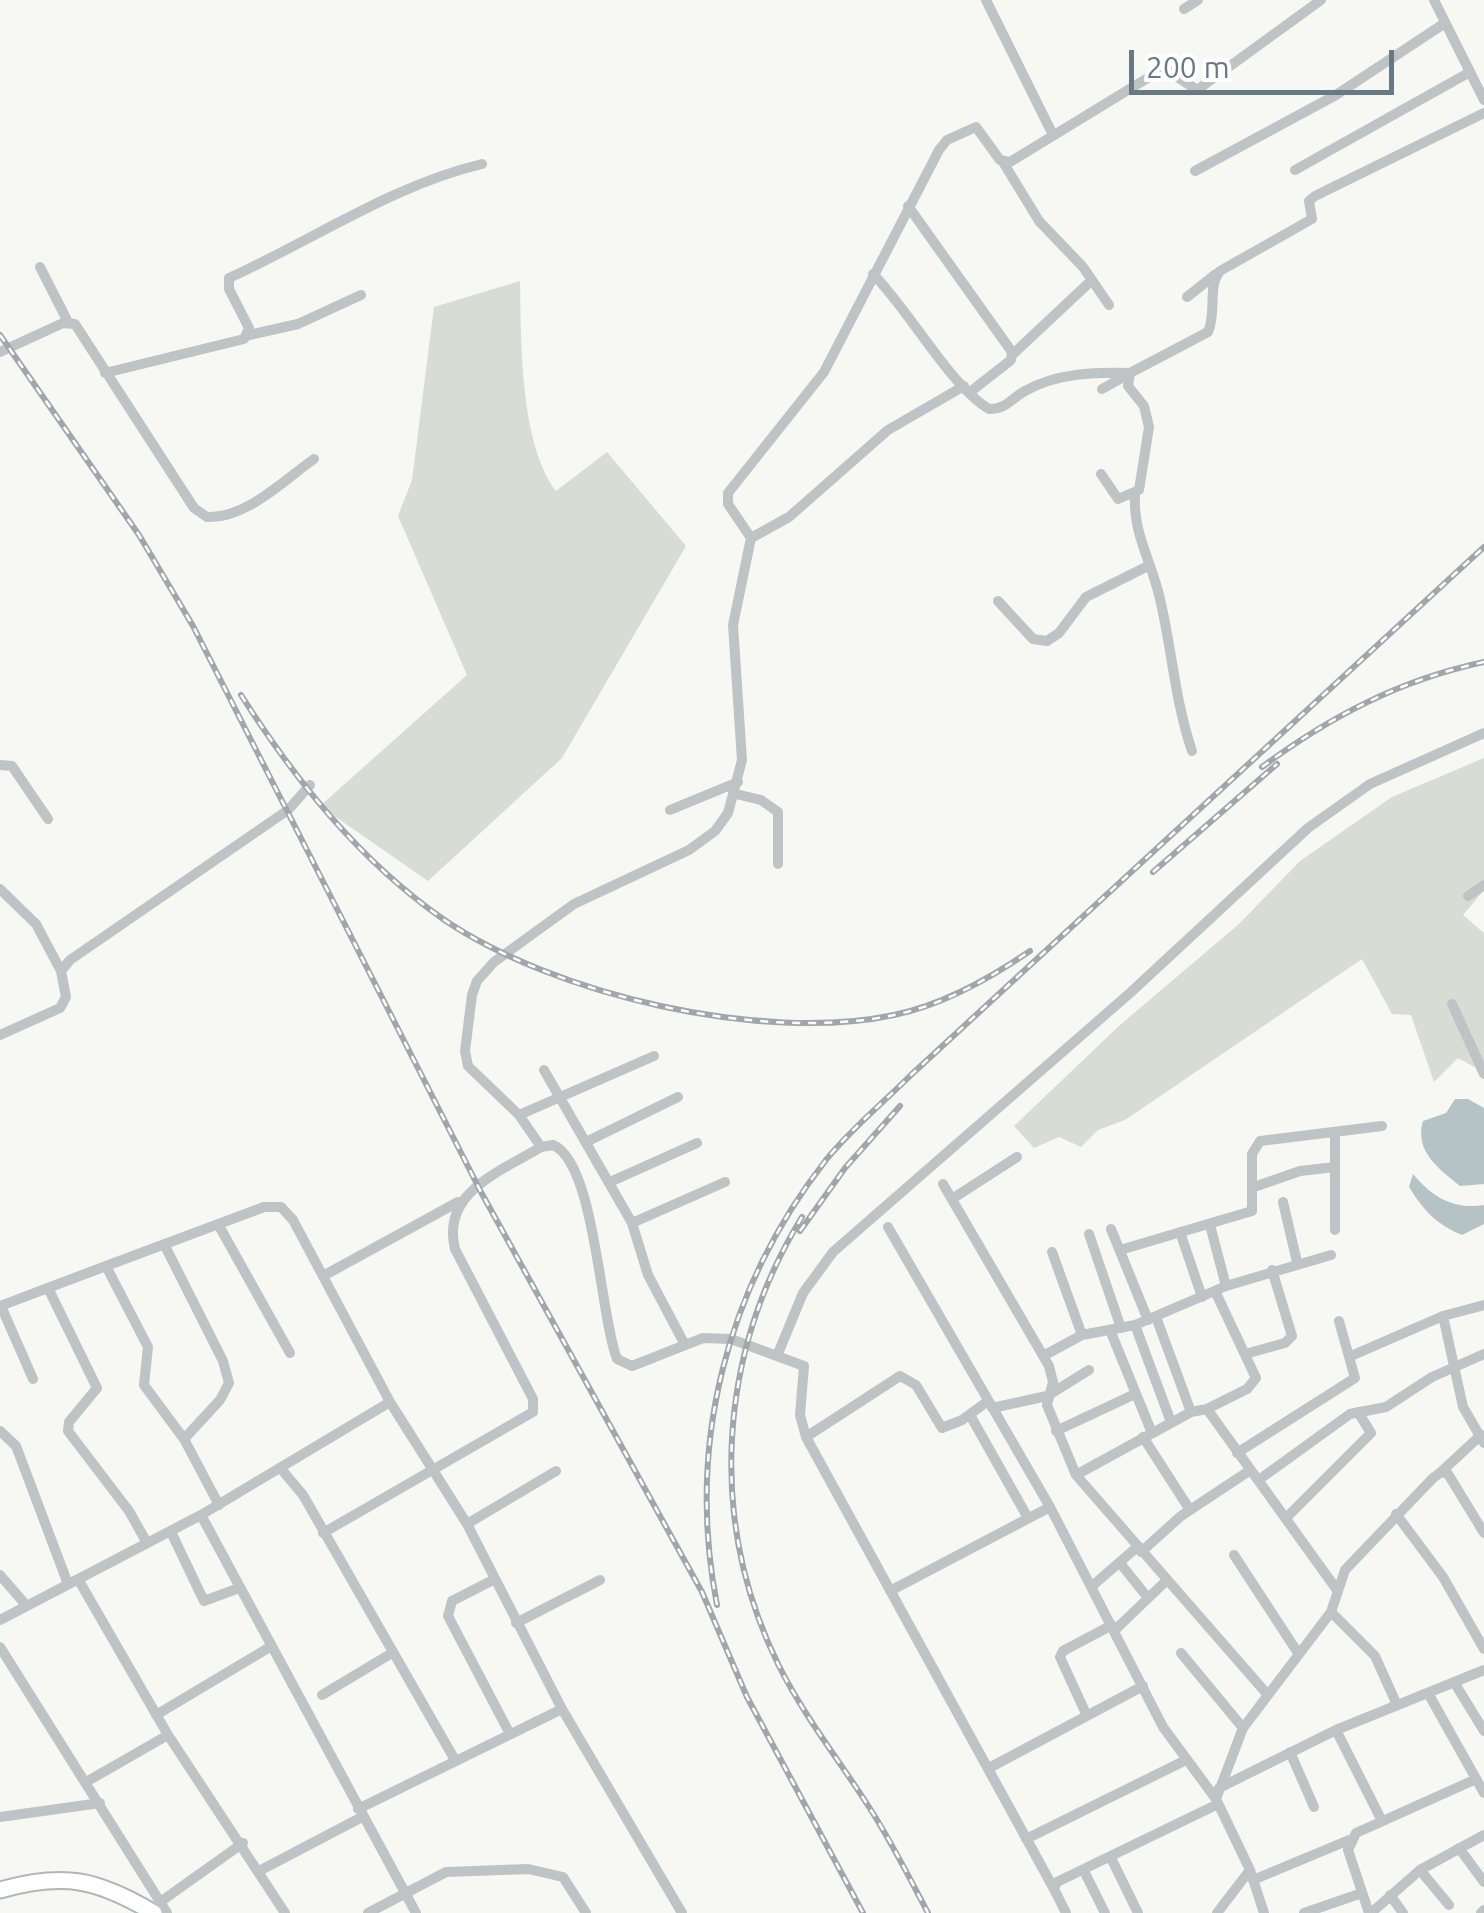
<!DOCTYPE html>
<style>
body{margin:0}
#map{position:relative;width:1484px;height:1913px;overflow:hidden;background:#f7f7f4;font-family:Ubuntu,sans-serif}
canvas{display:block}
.scale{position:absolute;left:1129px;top:50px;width:265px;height:45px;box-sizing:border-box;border:5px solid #687983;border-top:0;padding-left:12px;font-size:30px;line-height:35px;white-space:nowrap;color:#687983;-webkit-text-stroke:8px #fff;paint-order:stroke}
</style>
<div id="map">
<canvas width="1484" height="1913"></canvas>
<div class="scale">200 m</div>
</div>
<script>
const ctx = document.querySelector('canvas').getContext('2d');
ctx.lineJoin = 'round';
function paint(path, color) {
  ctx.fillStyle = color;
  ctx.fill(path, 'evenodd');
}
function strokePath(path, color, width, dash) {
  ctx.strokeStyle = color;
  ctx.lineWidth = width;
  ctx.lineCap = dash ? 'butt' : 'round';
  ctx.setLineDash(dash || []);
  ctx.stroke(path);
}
paint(new Path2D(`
 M520,281C521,341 520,444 556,491L607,452L686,546L562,758L428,881L320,806L467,675L398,516L412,480L434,307Z
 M1484,758V890L1463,915L1484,933V1072L1458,1058L1434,1082L1411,1015L1392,1014L1362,959L1125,1120L1098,1130L1081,1147L1059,1137L1034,1148L1014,1126L1120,1025L1239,924L1300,861L1392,797Z`), '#d7dcd4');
paint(new Path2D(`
 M1455,1099H1468L1484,1108V1184L1460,1186C1439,1169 1414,1151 1423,1121L1446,1113Z
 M1413,1174C1432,1197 1454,1210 1484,1205V1224L1462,1235C1436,1224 1424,1211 1409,1187Z`), '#b6c3c6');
const highway = new Path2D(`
 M0,1890C64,1872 97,1879 154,1913`);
strokePath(highway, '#b2b6b9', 19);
strokePath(new Path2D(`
 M986,0L1053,135
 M1434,0L1484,100
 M1184,9L1198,0
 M1003,162L1039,221L1083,267L1109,305
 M1295,170L1470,72
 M1195,171L1336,95L1445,23
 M908,206L1012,352L1011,360L970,392
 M40,267L68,322
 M873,274C909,310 951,387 989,409C1005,410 1012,398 1025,391C1057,373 1094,372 1130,373
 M1187,297L1216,274
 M249,335L298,324L361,295
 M0,352L63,323L75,324L194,508L207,517C246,519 284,480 314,459
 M1012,355L1092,280
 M105,373L244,339L249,328L229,289V278C313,240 393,185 482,164
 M1102,389L1129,374
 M1101,474L1118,499L1139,490L1149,427L1144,406L1128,386L1130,373L1208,332C1217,312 1207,287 1220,271L1312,219L1309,201L1315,196L1484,113
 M1135,495C1133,535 1152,562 1160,599C1172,650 1175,701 1192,751
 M751,538L789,517L888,430L964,386
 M998,601L1033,639L1047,641L1059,633L1086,597L1148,566
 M0,765L12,766L48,819
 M736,794L761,800L778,812V864
 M670,810L738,782
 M0,889L36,924L61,971
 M1468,896L1484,885
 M1452,1004L1484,1074
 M0,1035L60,1008L66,997L61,971L70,960L288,810L310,785
 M544,1070L632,1223L648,1275L684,1343
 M519,1115L654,1056
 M1335,1132V1230
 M586,1142L678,1097
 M541,1147L553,1145C595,1162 600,1316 617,1359L632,1366L703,1338L731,1339L804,1366L800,1415L806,1437L1054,1889
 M610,1182L697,1143
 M943,1184L1049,1366L1053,1382L1047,1405L1076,1475L1267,1694
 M1254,1187L1300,1171L1335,1167
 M952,1199L1017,1157
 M1283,1202L1297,1262
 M632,1223L725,1182
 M218,1224L290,1353
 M1210,1225L1226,1286
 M888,1227L1050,1507L1163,1727L1216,1799
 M1111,1229L1148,1320
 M1180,1232L1202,1297
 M1089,1234L1121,1328
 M164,1244L223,1361L229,1383L220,1400L184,1439
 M1120,1250L1252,1211V1154L1260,1141L1382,1126
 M1052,1252L1082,1335
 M106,1266L264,1207H281L293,1220L390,1402
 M323,1276L458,1202
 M48,1288L97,1388L69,1422L68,1431L129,1511L147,1543
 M0,1306L106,1266L148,1347L144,1385L184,1439L219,1505
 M1,1306L33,1379
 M1443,1316L1463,1407L1484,1443
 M1156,1317L1191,1412
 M1135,1325L1171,1422
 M1110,1330L1152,1433
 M1245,1354L1285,1343L1292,1336L1272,1270
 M777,1356L803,1293L833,1252L1130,993L1308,828L1370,784L1484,733
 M1043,1356L1082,1335L1135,1325L1226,1286L1331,1255
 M1351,1356L1443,1316L1484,1305
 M992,1408L1047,1396L1089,1370
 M1207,1409L1247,1389L1256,1378L1215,1291
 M970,1415L1028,1518
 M0,1431L16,1446L68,1584
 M1056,1431L1135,1394
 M806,1437L900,1376L916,1385L942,1428L962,1420L988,1401
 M1143,1437L1190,1510
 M1237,1453L1355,1378L1339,1321
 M282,1470L303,1495L455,1760
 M1441,1472L1481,1435
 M1076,1475L1191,1412L1207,1409L1337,1590
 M1260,1479L1350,1414L1386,1407L1432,1377L1484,1354
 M1396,1514L1443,1577L1484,1649
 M201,1515L390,1402L467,1524L562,1709L682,1913
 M1288,1516L1371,1433L1358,1412
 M467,1524L556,1471
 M171,1532L204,1601L239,1588
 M323,1533L533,1412V1399L455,1249C441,1192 500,1172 541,1147L519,1115L468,1066L465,1051L472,995L477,981L494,962L574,904L689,850L715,831L728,813L742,760L733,625L751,538L728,504V493L824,372L939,150L947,140L976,127L1000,160L1010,162L1164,68L1197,90L1321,0
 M1141,1552L1181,1516L1249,1471
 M1234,1555L1298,1653
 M1120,1563L1148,1598
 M0,1575L26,1605
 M78,1579L168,1735L86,1782
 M493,1580L452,1601L448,1616L510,1734
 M1091,1587L1136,1548
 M890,1591L1050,1507
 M1331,1612L1375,1656L1397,1705
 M0,1620L201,1515L416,1913
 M516,1623L600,1580
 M1115,1630L1167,1580
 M0,1647L167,1913
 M1181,1653L1243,1728
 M1454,1682L1484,1731
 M1428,1693L1484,1793
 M322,1695L392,1653
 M156,1715L270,1647
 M1087,1716L1060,1657L1063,1651L1112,1625
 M1336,1730L1382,1821
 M168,1735L285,1913
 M1290,1752L1314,1807
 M989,1768L1143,1686
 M1219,1788L1336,1730L1484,1670
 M358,1809L562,1709
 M0,1817L100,1803
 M1026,1839L1186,1760
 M1459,1848L1484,1882
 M1111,1858L1138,1913
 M261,1870L362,1817
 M1420,1870L1449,1905
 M1084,1871L1105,1913
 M1253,1880L1349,1840
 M1390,1895L1403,1913
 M163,1900L243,1843
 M368,1913L446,1872L528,1869L563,1877L586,1913
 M1066,1913L1054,1889L1057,1882L1218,1804
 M1217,1913L1250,1870
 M1264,1913L1250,1870L1216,1799L1243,1728L1331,1612L1345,1570L1433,1478L1441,1472L1448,1474L1484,1533
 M1304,1913L1362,1893
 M1369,1913L1348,1850L1356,1833L1474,1780
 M1371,1913L1420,1870L1484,1835
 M1481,1913L1484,1910`), '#bec3c6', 10);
strokePath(highway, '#fff', 15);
const rail = new Path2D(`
 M0,335L139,535L193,626L481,1192L702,1592L747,1697L863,1913
 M241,695C296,781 359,860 443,919C554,995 762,1043 894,1015C943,1005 989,979 1030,951
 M1262,767C1331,716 1400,680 1484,662
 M1153,872L1277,764
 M802,1217C718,1354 707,1521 779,1666C804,1716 839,1760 869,1807C891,1841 909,1877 928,1913
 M800,1231L845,1168L900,1106
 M717,1605C686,1445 726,1288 826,1160C851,1129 884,1102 912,1074L1484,547`);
strokePath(rail, '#a0a7ac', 6);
strokePath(rail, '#fff', 2.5, [8]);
</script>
